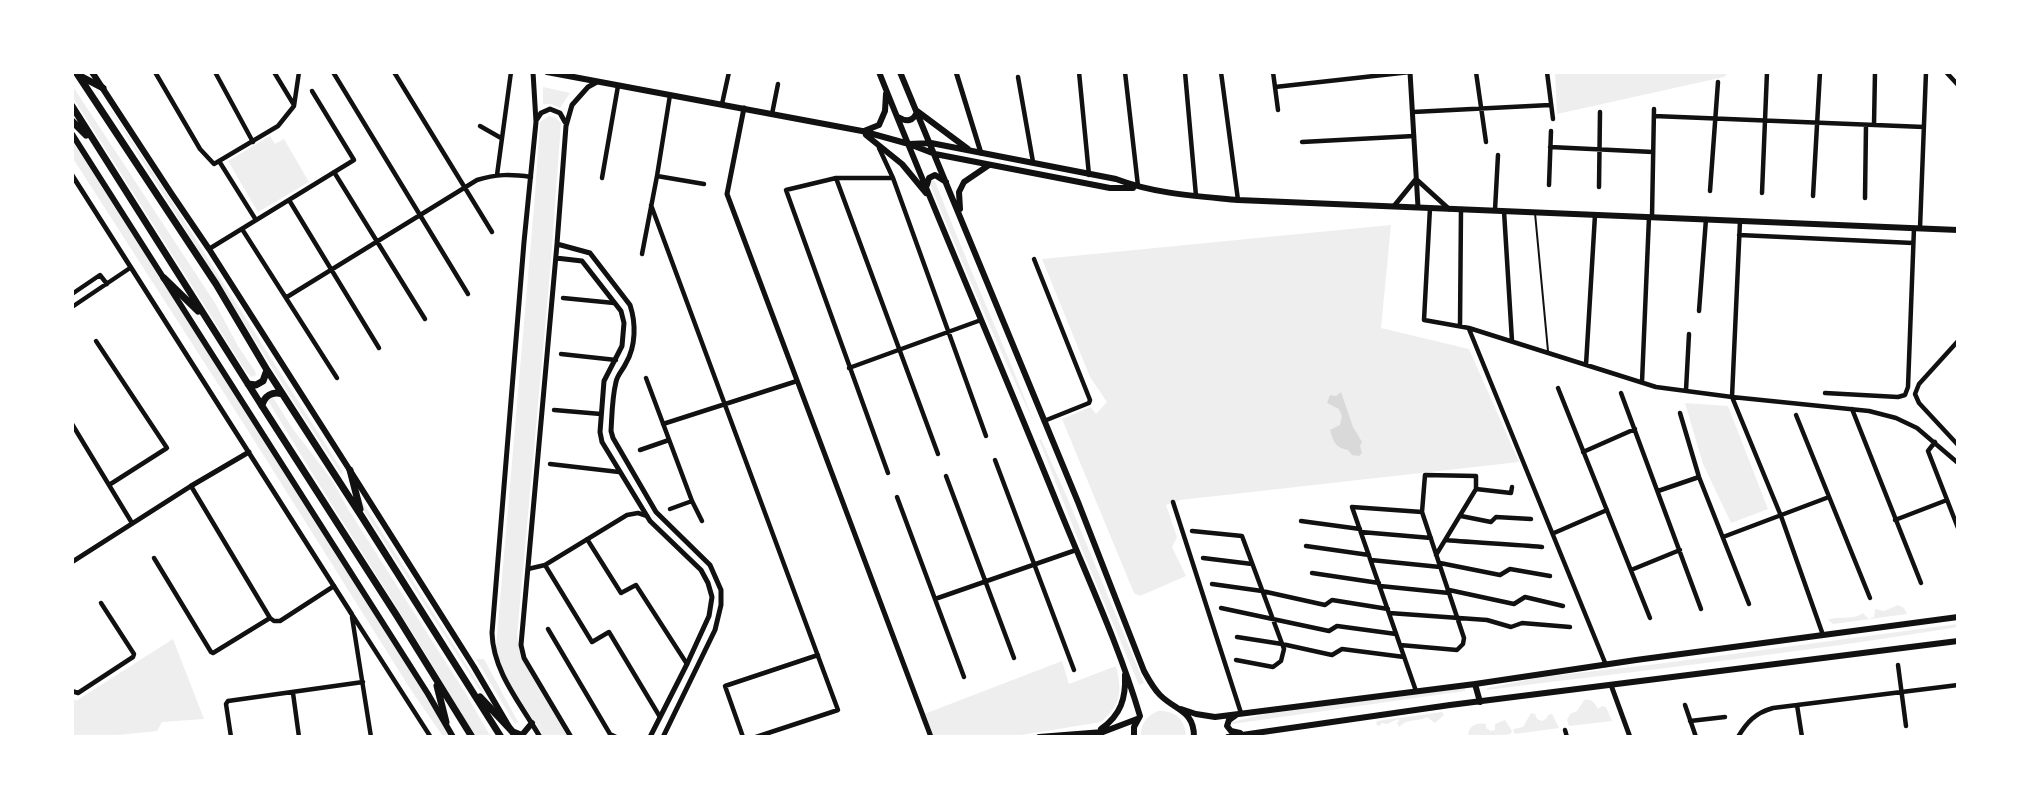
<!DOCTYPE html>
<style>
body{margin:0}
#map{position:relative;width:2030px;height:809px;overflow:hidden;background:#fff;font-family:"Sofia Sans Condensed",sans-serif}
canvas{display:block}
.frame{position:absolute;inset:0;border:74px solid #fff;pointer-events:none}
</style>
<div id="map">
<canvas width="2030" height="809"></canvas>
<div class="frame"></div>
</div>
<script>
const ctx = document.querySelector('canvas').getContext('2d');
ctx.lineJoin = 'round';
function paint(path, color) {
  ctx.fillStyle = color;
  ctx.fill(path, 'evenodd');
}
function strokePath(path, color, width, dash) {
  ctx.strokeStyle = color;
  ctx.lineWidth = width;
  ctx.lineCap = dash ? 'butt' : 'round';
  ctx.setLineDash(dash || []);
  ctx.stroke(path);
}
paint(new Path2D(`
 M1555,72H1729L1724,77L1557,114Z
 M72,85L215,303L238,346L255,371L256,375L252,377L247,373L72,96Z
 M543,87L570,93L560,108L551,104H543Z
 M97,89L169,197L343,472L341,474L290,396Z
 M549,116L556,118L561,123L550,272L517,635L521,658L568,737H544C529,712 501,675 496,648L535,195L540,122Z
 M270,136L275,144L284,139L309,182L258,212L228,161Z
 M72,141L120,213L437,712L450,737H442V735L411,690L247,429L72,157Z
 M931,181H935C966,262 1003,341 1034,422C996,344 963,264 930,184Z
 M1391,225L1381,328L1469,349L1519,462L1180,500L1166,505L1177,537L1172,547L1186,576L1140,596L1134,593L1062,419L1091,407L1096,414L1107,402L1090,377L1042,259Z
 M272,396L293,429L332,480L348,509L466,694L491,737H475C410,624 337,516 270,404L268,400Z
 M1685,403L1728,406L1768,509L1731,523L1703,464Z
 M1041,439L1067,497L1144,683L1139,685L1085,557L1039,440Z
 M360,498L488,699L479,689L363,509Z
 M1898,605L1904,608L1907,614L1833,624L1828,620C1839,615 1852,621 1863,613L1869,619L1874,617L1875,609L1884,611Z
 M1958,624V627C1801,653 1644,670 1487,690V688L1542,677L1657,664Z
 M173,639L204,719L162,722L157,731L98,737H72V697L76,701Z
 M476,659H484L518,722L515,724Z
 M1062,661L1069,684L1116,666C1122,691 1122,704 1101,722L1009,737H930L919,716Z
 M1465,688V691L1232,724V722L1270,713Z
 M1584,700C1592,699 1594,702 1598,709L1602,706L1606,707L1612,721L1569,726L1567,720L1570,714L1577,711Z
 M1158,711C1175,710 1186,720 1186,737H1141C1140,724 1147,716 1158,711Z
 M1442,712L1444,715L1435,723L1427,717C1418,722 1408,718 1399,727L1397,723L1399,721L1398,719L1387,724L1382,723L1379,726L1376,724L1377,721Z
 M1531,713L1535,714L1537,719L1542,721L1546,719L1548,715L1552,714L1559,728L1515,734L1513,731L1514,729L1523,727Z
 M1505,720L1512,731L1511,734L1489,737H1468C1468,726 1476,722 1486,724V728L1491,731L1495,730V724Z`), '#eee');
paint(new Path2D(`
 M1341,392L1353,427L1362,442L1360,446L1362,453L1359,456L1352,455L1348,450C1335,447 1334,443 1330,430L1340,425L1342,416L1339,409L1327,403L1330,395L1336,396Z`), '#d9d9d9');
strokePath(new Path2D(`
 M1535,213L1548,351`), '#111', 2);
strokePath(new Path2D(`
 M155,72L200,149L214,164L278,126L294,106L299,72
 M215,72L253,142
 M274,72L294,105
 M333,72L468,294
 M394,72L492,232
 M1079,72L1089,175
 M1125,72L1138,186
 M1185,72L1196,196
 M1221,72L1238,200
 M1273,72L1278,110
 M1476,72L1486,142
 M1547,72L1553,119
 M1946,72L1958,85
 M1018,77L1033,162
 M1275,87L1410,72
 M722,104L729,72
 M1413,112L1550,105
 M772,114L778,84
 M1654,116L1924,127
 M1874,125L1875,72
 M480,126L501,138
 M1302,142L1414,136
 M1550,147L1653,152
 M879,148L893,178L986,436
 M219,161L256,220
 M334,172L425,319
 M497,175L511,72
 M657,176L704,184
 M602,178L618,86
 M836,178L938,454
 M1549,185L1551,131
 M1599,187L1600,112
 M1710,191L1718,82
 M1762,193L1767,72
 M1813,196L1820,72
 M1865,198L1866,125
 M289,200L379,348
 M651,205L838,710L756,737
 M1430,208L1424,320L1469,328L1656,387L1732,397L1869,411L1896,418L1917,428L1958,463
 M1495,210L1498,155
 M1504,211L1512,341
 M1652,217L1654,109
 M1740,221L1732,397L1781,516L1823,635
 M1920,228L1926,72
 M242,229L337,378
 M1739,235L1913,243
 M209,249L354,160L312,91
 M642,254L657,176L670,95
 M1034,259L1090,400L1089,403L1044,421
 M72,294L100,275L107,284
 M287,297L477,180C496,174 511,174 531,177
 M563,298L614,303
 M72,307L130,268
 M1699,311L1706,219
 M1460,326L1461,209
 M1469,329L1606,665
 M96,341L167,448L109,485
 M1958,341L1919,384L1915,394L1919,403L1958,445
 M561,354L616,360
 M1586,365L1595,215
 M849,368L981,320
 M646,378L692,501L670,509
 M1642,382L1649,217
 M1558,388L1650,618
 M1686,390L1689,334
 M1621,393L1701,609
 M1825,393L1898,397L1905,395L1908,387L1914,228
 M1852,409L1921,583
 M554,410L601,414
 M1680,413L1699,477L1749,604
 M1796,415L1870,598
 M72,424L132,523
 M663,424L797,381
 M1935,442L1928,451L1958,528
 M640,450L669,440
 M1583,452L1635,429
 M995,460L1074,670
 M550,464L619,472
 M888,473L786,190L836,178H893
 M946,476L1014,658
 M191,486L270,618
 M1658,491L1699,477
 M897,497L964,677
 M692,501L702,521
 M1173,502L1241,713
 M1461,516L1491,522L1496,517L1531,519
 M1895,520L1947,500
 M1301,521L1360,529
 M1192,531L1242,536L1284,649L1281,661L1273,667L1236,660
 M1361,532L1431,538
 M1554,533L1607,510
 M1723,537L1829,497
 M587,539L621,593L636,585L687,664
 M1446,540C1478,543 1510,544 1542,547
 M1306,546L1369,555
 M1436,555L1476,489L1511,493L1512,487
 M154,558L211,652L213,653L270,618
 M1203,558L1252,564
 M1371,560L1440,567
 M1440,563L1500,575L1510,569L1550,576
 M545,565L592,642L609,632L660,717
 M528,569L545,565L627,515L638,513L647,516
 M1631,570L1680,550
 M1312,573L1379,583
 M1212,584L1262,591L1325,605L1332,600L1388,609
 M1380,586L1449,593
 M1449,590L1514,604L1525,597L1563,606
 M935,599L1076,550
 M1221,608L1329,631L1337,626L1396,634
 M351,613L430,736
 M1389,613L1487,620L1511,627L1522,623L1570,627
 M352,617L371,737
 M270,618L274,621H280L334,586
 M548,629L610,734L616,737
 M1237,637L1282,644L1332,655L1342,649L1404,657
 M1400,645L1457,650L1463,644L1464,638L1422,512L1425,475L1476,476V489
 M1898,665L1906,726
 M72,691L78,693L133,657L134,654L101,603
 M1416,691L1352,507L1422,512
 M293,693L299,737
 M1685,705L1696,737
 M1797,705L1802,737
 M1690,721L1725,717
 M1565,730L1567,737
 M231,737L226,704L228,701L363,682
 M743,737L725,686L818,655
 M1738,737C1747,722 1755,713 1773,708L1958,685`), '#111', 4.5);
strokePath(new Path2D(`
 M533,72L536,122L524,242L492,633C493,672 521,704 540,737
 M956,72L981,153
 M1410,72L1418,207
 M744,108L727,194L931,737
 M537,119L541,113L550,109L560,113L565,122
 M72,175L351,613
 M1416,179L1449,209
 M1394,206L1416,179
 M557,244L590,253L630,305C636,323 636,346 626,363C623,370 617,375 616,382C612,398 612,415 611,431L613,438L656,512L710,565L721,590V605L715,630L663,737
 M556,258L582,261L621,311L624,323L622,346L604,381L600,432L602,442L650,521L701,570L708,583L712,597L709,616L687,664L650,737
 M72,562L191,486L249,452
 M1611,685L1630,737
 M571,737L524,658L521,645L557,244L566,126L572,105L588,87L597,82`), '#111', 5);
strokePath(new Path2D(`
 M92,72L171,193L209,249L358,483L474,667L515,737
 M547,72L862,131L909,144L935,154L1110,188H1133
 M879,72C937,218 1000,362 1059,508C1087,577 1119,645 1140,716L1134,727V737
 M900,72L1078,502L1144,671C1149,680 1153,688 1160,695C1176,711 1194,710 1194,737
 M898,117C906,122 914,122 917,111L968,149
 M864,131L879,125L885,111L886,94
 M72,134L428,694L453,737
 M866,135L902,164L926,193
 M909,144L931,143L1116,179C1155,194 1197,196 1238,200L1958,230
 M927,185L929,178L935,175L946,182
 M960,209L959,192L964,182L989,165
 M1475,684L1480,702
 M1181,709L1196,714L1215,717L1475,684L1636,660L1958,617
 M1236,715L1229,720L1227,726L1231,731L1240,733
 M1101,729C1121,715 1126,698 1125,675
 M512,731L522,735L532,723
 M1039,737L1103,732L1137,719
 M1228,737L1450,705L1958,641`), '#111', 6);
strokePath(new Path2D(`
 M76,72L216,284L267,370L362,517L501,737
 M82,77L103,88
 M72,106L262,406L397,616L472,737
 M72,121L86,135
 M164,278L198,311
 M248,384L256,385L263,381L267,370
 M262,406C264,396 272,391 282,394
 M350,470L360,509
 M437,686L446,722
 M480,697L511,730`), '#111', 7);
</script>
